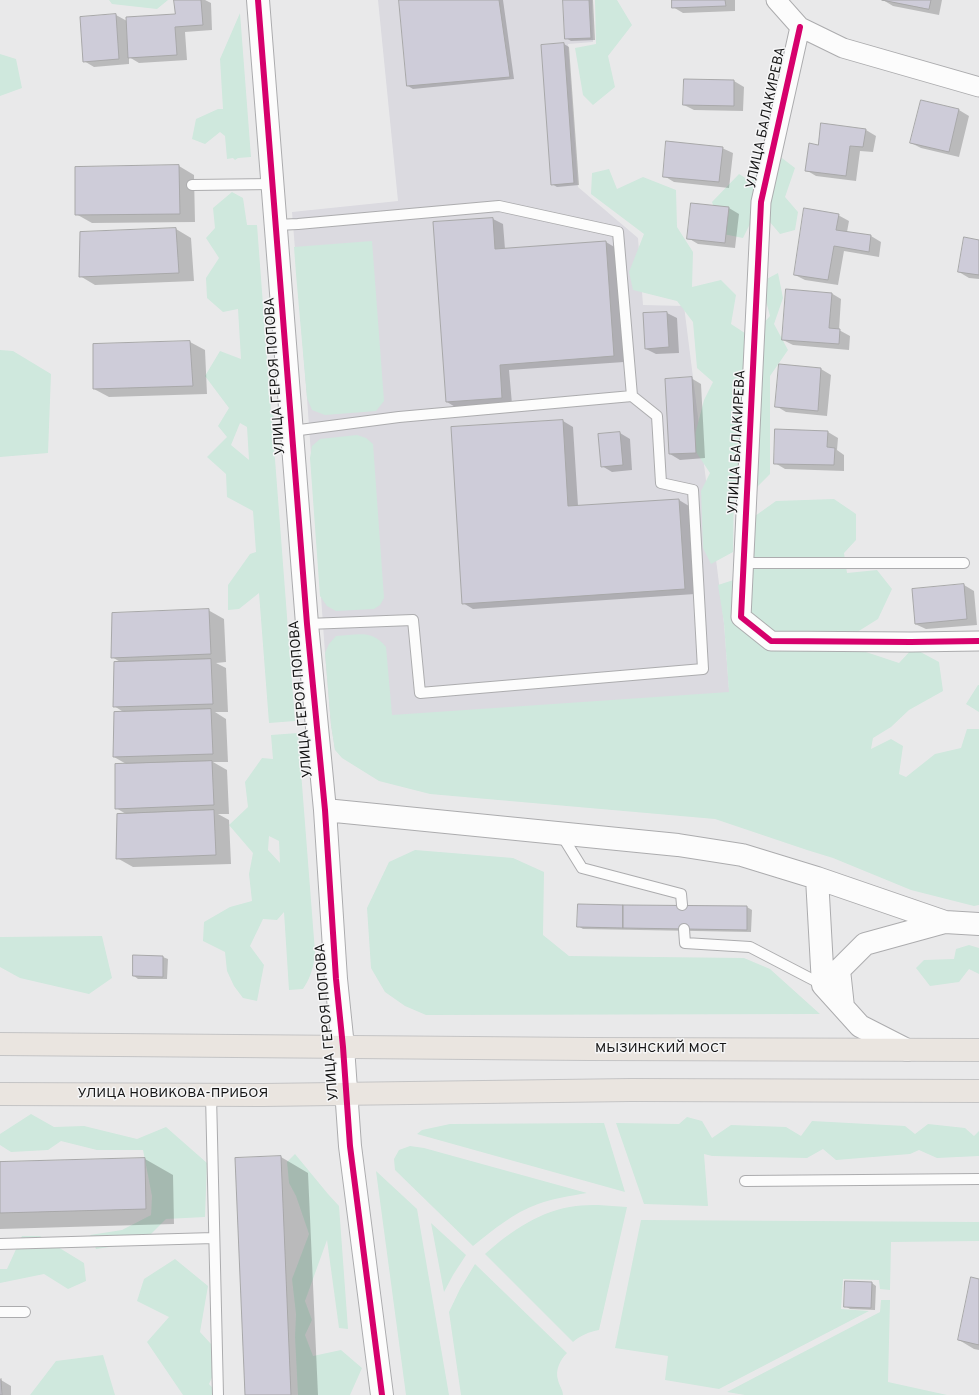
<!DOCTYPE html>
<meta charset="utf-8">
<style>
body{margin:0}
canvas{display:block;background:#e9e9ea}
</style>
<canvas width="979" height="1395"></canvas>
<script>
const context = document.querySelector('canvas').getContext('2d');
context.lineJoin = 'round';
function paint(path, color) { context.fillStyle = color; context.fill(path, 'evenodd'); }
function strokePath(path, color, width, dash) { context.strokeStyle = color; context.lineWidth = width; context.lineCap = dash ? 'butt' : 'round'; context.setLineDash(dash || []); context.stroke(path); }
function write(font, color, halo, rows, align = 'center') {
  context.font = font + ' Overpass,sans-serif'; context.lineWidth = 3; context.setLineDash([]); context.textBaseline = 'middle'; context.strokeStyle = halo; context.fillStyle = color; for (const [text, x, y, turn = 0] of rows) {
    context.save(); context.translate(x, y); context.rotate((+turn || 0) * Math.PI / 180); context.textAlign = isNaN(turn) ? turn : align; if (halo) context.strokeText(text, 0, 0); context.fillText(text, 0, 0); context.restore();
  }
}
paint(new Path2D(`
 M378,0h214l1,42 -25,2 10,143 60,51 5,67 41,1 40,317 8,107 -397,20 -4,-25 -6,-72 -18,-255 -15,-186 106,-11z`), '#dbdae0');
paint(new Path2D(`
 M109,0h59l-11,9 -45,-5z
 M595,0h22l15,25 -24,31 7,31 -22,18 -10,-10 -8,-47 21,-4z
 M240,13l11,144 -13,1 -3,2 -2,-2 -6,1 -2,-23 -5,-4 -15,12 -13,-5 4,-20 22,-10h5l-3,-50z
 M0,54l16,5 6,29 -22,8z
 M778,155l17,13 -10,29 13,15 -3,18 -15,4 -22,-26 -15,30 -20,-4 -11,-32 27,-28 11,7z
 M609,169l8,20 26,-12 33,13 1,37 16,25 -1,35 29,-7 15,15 -5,29 20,13 19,-21 -9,-34 17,-9 5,25 -9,26 14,26 -18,26v98l-15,15 -21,-4 -1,67 -22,12 -8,-16 -2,-57 9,-18 -18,-27 12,-46 9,-18 -16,-14 -4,-46 -16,-21 -44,-11 -4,-18 15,-38 -53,-40 1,-21z
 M232,192l11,6 4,27h10l14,186 3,6 -2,3 23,301 -26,2 -10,-130 -20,16 -11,1v-25l22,-31 6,-2 -3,-41 -26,-14 -1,-23 -19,-17 20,-20 -9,-11 11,-18 -24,-32 15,-25 21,8 -3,-50 -15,3 -16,-14 -1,-20 13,-20 -13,-20 9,-10 -2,-20zM240,423l7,4 2,33 -18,-15z
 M372,241l12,160 -8,10 -51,4 -13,-5 -5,-12 -11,-124 -2,-27z
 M0,350l13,1 38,23 -3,79 -48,4z
 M357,435l9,3 7,6 11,154 -4,7 -6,4 -38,2 -9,-5 -7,-10 -10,-138 2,-12 8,-7z
 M834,499l22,15v26l-12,13 3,20 30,-3 15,19 -14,30 -24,15 3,15 42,14 14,-15 26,14 4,29 -34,19 -18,17 -18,11 -2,11 20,-10 12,7 -4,28 7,3 29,-23 26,-6 6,-19h12v176l-5,1 -63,-16 -78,-32 -26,-8 -92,-31 -285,-25 -51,-13 -37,-23 -7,-8 -4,-25 -6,-72 4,-9 7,-8c21,-1 36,-7 50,11l6,68 337,-23 -5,-69 -6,-38 34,-11 3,-58 21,-15z
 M978,685h1v27l-13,-8z
 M298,733l17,219c-1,14 -4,25 -12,37l-14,1 -5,-78 -7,8 -14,-1 -13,27 14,19 -7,36 -14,-3 -9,-12 -7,-15 -2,-19 -22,-11 1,-19 26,-15 22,-6 -3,-27 4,-21 -24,-28 19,-18 -3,-25 17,-24 11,1 -2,-24zM269,836l10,5 1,22 -12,-13z
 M415,850l98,8 31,14 -1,63 26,21 175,2 26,11 50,45 -394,1 -21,-9 -20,-14 -14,-24 -4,-60 22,-46z
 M102,936l10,42 -23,16 -69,-16 -20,-11v-30z
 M969,945l10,3v26l-10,-5 -10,13 -29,4 -14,-18 8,-8 30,-1 2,-10z
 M31,1114l23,13 30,-1 53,13 29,-12 41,36 -2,54 -39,2 -23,23 -47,7 -6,-14 32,-5 29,-15 1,-19 -9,-46h-46l-36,-9 -13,9 -37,2 -11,-7v-11z
 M687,1117l15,4 10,17 19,-13 55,2 15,9 11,-15 93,5 10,8 13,-10 37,4 9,8 5,-5v25l-42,2 -18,-8 -9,4 -74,6 -13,-11 -16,9 -95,-2 -8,-2 4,52 -64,-2 -28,-81 63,1z
 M604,1123l21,69 -208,-58 5,-4 28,-6z
 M410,1146l14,2 163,45c-17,3 -33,5 -49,11 -25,9 -45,26 -65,42l-78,-76 -1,-11 5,-9z
 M295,1154l33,40 11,12 9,123 -9,-1 -12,-88 -22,61 7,19 -7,15 8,21 28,-6 21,18 -12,27h-52l-3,-58 1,-23 -4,-35 17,-45 -13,-38 -7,-13 -2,-21z
 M376,1171l41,38 32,186h-43z
 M598,1205l29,2 -28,123c-10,2 -18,5 -26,12l-88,-88c26,-23 56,-44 91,-48 7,-1 15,-1 22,-1z
 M641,1220l338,2v19l-88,1 -1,48 -10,-1 -1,-9 -36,-1 -2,30 28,2 -150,78 -54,-9 3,-24 -53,-8z
 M431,1223l35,32 -13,20 -9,17z
 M22,1236h18l44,27 2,18 -18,8 -24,-15 -44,9v-14h7z
 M175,1259l33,27 -8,46 22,24 -13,28 10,11h-36l-36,-53 22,-25 -32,-16 7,-22z
 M475,1264l92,89c-7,7 -12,17 -9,27 1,5 5,10 5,15h-102l-12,-83 11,-23z
 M881,1300h9l-2,82 59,13h-202l-18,-3 153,-80z
 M103,1355l12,40h-85l26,-34z`), '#cfe8dd');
paint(new Path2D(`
 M175,0h30l6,3 1,27 -27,2 2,28 -48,3 -10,-6v7l-35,3 -10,-6 32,-46 11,6 49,-6z
 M400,0h103l11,79 -101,10 -5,-3z
 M564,0h29l2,40 -24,1 -5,-3z
 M673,0h62v11l-52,2 -10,-6z
 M883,0h59l-3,15 -46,-9z
 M564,44l5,3 10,138 -22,2 -5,-3z
 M734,81l10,6 -1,24 -49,-1 -10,-5z
 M922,101l37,9 10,6 -10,41 -38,-9 -10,-5z
 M866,130l10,6 -3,16 -13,-1 -4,30 -40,-5 -10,-6 13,-24z
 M722,148l11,5 -4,35 -55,-6 -10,-6z
 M179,166l15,9 1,47 -103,1 -16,-9v-46z
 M692,204l37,4 10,6 -4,34 -37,-4 -10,-6z
 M838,215l11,6 -2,11 24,4 10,6 -2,15 -35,-6 -6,34 -33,-5 -10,-5z
 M493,219l10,5 2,25 101,-7 10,6 8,114 -115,8 3,34 -55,4 -10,-6z
 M176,229l15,9 3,43 -99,4 -15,-9 1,-43z
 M979,241v38l-10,-1 -10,-6z
 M831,293l10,6 -2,31 11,6 -1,14 -56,-5 -10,-5z
 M667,313l10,5 2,35 -23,1 -10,-5 -2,-35z
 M190,342l15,8 2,44 -98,3 -15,-8z
 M780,365l41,4 10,6 -4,41 -41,-4 -10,-6z
 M691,378l10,6 4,74 -25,2 -10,-6z
 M563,421l10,6 5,79 101,-6 10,6 6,88 -222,15 -10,-6z
 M828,432l10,6 -1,12 7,5v16l-59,-2 -10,-6z
 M620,433l10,6 2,31 -20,2 -10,-6 -3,-31z
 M964,585l10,6 3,34 -51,4 -11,-5z
 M208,610l16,9 2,43 -10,1 10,5 2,44h-13l11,7 2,43h-15l14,8 2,44h-11l11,6 2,44 -98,3 -16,-9 9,-44 -10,-6 12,-43 -14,-8 11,-44 -11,-7 8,-43 -10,-6z
 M579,905l168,2 5,3 -1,22 -168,-3 -5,-3z
 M163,957l5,2 -1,20h-29l-4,-3z
 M281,1157l27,16 10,222h-72z
 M145,1159l28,16 1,49 -174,5v-66z
 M979,1280v70l-5,-1 -15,-9z
 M872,1283l4,3 -1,24 -25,-1 -5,-3z
 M1,1380l10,6v9h-11v-14z`), '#0003');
const building = new Path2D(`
 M174,0h27l2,25 -28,2 2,28 -49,3 -2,-41 49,-3z
 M399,0h100l11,77 -103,9z
 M563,0h26l2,38 -26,1z
 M672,0h53l1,6 -54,2z
 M882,0h49l-2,9z
 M116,14l3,45 -36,3 -3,-45z
 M564,43l10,140 -23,2 -10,-140z
 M684,79l50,1v26l-51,-1z
 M921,100l38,9 -10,43 -39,-9z
 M821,123l45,6 -3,18 -13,-1 -4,30 -41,-5 4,-28 9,2z
 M666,141l57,6 -4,35 -56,-5z
 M179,165l1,49 -105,1v-48z
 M691,203l38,4 -4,36 -38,-4z
 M804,208l35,6 -3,16 35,5 -2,17 -35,-6 -6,34 -34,-5z
 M493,218l2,31 111,-8 8,115 -114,9 2,33 -56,4 -13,-180z
 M176,228l3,45 -100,4 1,-45z
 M964,237l15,3v35l-21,-3z
 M786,289l46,4 -3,35 11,1 -1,15 -57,-4z
 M667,312l2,35 -24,2 -2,-36z
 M190,341l3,45 -100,3v-45z
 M779,364l42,4 -3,43 -43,-4z
 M692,377l4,76 -27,1 -4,-75z
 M563,420l5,86 111,-7 6,90 -223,15 -11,-177z
 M775,429l53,2 -1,16 8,1 -1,17 -60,-1z
 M620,432l3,33 -22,2 -3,-33z
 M964,584l3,35 -52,5 -3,-35z
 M209,609l2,45 -100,4 1,-45z
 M211,659l2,45 -100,3 1,-45z
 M211,709l2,45 -100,3 1,-45z
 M212,761l2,44 -99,4v-45z
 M214,810l2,45 -100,4 1,-45z
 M578,904l45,1v23l-46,-1z
 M623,905l124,1v24l-124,-2z
 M133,955l30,1v21l-30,-1z
 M281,1156l10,239h-46l-10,-237z
 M145,1158l1,51 -146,4v-51z
 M971,1277l8,2v66l-21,-5z
 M845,1281l27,1 -1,26 -27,-1z
 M1,1379l1,16h-2v-15z`);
paint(building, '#ceccd9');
strokePath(building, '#a8a8a9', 1);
const service = new Path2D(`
 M192,185l81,-1
 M276,225l22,-1 201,-18 119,26 14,164 -233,21 -107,14
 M744,563h220
 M307,624l106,-4 7,73 283,-24 -10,-179 -32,-7 -4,-67 -25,-20
 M561,834l21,34 99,26 1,11
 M684,929l1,14 65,4 73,38
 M211,1095l7,300
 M745,1181l234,-2
 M0,1244l214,-6
 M0,1312h25`);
const minor = new Path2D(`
 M776,0l24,27 43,21 136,39
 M800,27l-39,175 -20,415 30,24 140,1 68,-1`);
const tertiary = new Path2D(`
 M258,0l49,624 18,186 11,169 7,68 7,99 32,249
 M325,810l353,35 64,10 75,23 128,44 34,2
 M817,878l6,107 37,41 47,24
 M843,1007l-4,-37 26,-26 80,-22`);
const primary = new Path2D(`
 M0,1044l589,5 390,1
 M0,1094l262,1 369,-5 348,1`);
strokePath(service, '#acacae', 12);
strokePath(minor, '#acacae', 21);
strokePath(tertiary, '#acacae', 24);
strokePath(primary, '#c4c4c5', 24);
strokePath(service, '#fcfcfc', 10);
strokePath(minor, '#fcfcfc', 19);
strokePath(tertiary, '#fcfcfc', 22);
strokePath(primary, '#eae5e0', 22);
strokePath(new Path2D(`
 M258,0l49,624 18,186 11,169 7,68 7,99 32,249
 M800,27l-39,175 -20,415 30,24 140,1 68,-1`), '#d6006c', 6);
write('14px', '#161616', '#f6f6f7', [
 ["УЛИЦА БАЛАКИРЕВА",767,118,-78],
 ["УЛИЦА ГЕРОЯ ПОПОВА",276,376,-94],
 ["УЛИЦА БАЛАКИРЕВА",738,442,-87],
 ["УЛИЦА ГЕРОЯ ПОПОВА",302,699,-95],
 ["УЛИЦА ГЕРОЯ ПОПОВА",328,1022,-95],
 ["МЫЗИНСКИЙ МОСТ",661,1049],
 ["УЛИЦА НОВИКОВА-ПРИБОЯ",173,1094]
]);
</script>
